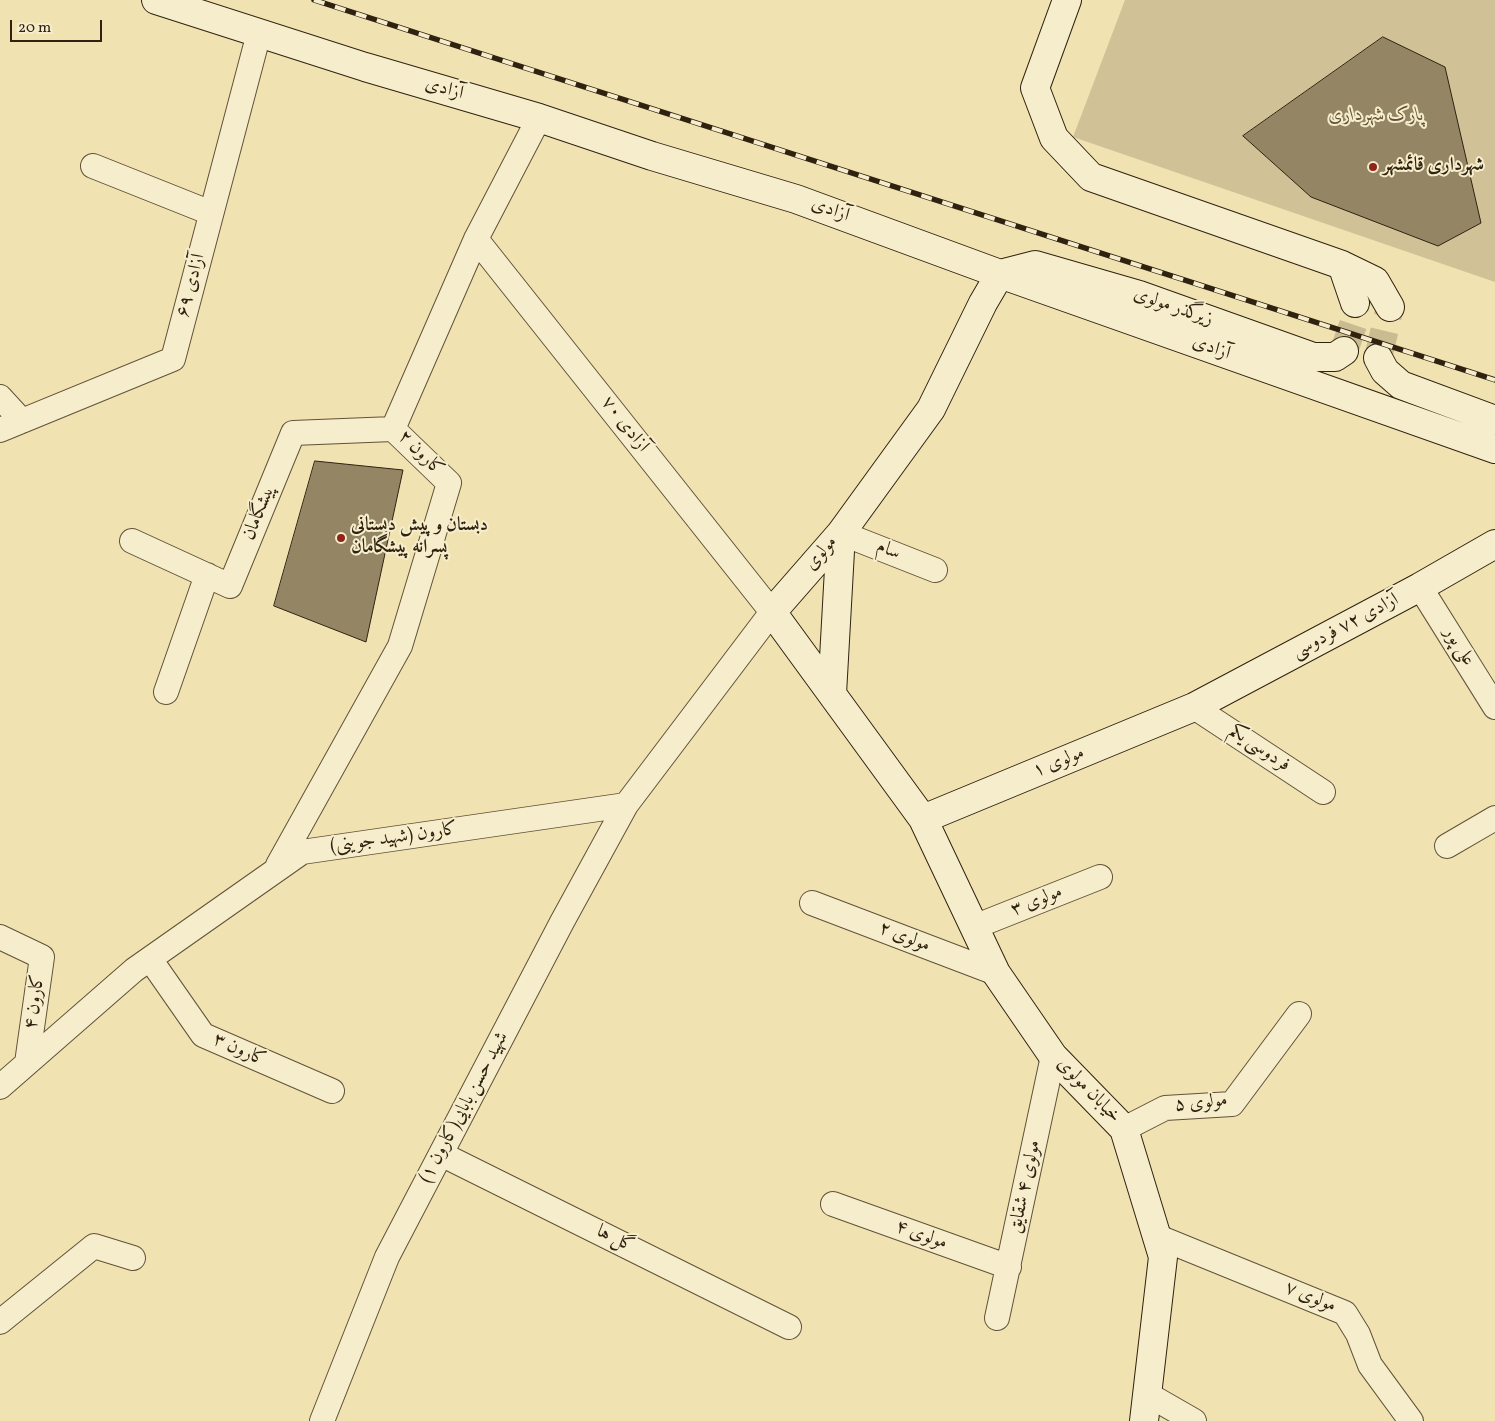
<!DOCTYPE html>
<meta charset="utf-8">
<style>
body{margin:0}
#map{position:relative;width:1495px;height:1421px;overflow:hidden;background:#f1e3b1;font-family:Vollkorn,serif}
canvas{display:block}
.scale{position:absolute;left:10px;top:20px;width:92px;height:22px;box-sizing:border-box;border:2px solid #2f2210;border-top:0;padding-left:6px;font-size:15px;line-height:18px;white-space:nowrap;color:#2f2210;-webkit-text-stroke:4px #f6edcc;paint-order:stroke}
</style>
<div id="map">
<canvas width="1495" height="1421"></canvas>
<div class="scale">20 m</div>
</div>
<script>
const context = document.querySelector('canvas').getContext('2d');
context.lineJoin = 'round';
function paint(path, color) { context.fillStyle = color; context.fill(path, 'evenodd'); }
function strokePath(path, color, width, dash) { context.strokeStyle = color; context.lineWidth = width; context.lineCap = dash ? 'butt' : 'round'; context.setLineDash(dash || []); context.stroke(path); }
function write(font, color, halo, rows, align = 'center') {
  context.font = font + ' Vollkorn,Amiri,serif'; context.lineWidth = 4; context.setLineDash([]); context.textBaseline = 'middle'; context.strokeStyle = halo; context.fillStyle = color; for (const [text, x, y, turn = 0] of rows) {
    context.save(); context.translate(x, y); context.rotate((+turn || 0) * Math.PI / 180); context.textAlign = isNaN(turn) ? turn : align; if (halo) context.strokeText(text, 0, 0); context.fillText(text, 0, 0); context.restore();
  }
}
paint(new Path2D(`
 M1125,0h370v282l-422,-145z`), '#d0c296');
const building = new Path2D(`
 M1383,37l62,30 36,156 -43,23 -127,-49 -68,-61z
 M315,461l88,9 -37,172 -92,-36z`);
paint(building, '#948664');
strokePath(building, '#2f2210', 1);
strokePath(new Path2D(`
 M1344,351l10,-29 1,-19
 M1378,358l12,-51`), '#cabc91', 28, [28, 14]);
const street = new Path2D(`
 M93,166l118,47
 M0,397l22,24
 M0,430l173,-71 86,-326
 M841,533l94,37
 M132,541l98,45 63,-153 100,-4
 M1420,587l75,120
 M166,692l41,-117
 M1194,707l129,85
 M1447,846l48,-28
 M278,865l122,-219 49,-163 -56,-54 83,-190 63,-121
 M812,903l184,70
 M974,927l126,-50
 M0,937l42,20 -15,106
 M150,959l53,76 129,56
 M0,1087l134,-117 168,-118 324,-47 146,-193 -296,-373
 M1124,1129l41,-21 67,-4 67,-90
 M441,1154l348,173
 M833,1204l176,63
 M1156,1236l189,77 13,21 12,31 41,56
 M997,1318l56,-262
 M0,1322l94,-76 39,12
 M1147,1394l47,27
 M322,1421l65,-164 175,-335 64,-117`);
const secondary = new Path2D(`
 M156,0l209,67 174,51 113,38 144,43 204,75 495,175
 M1067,0l-32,88 19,50 37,39 251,88 33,16 15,26
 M1342,265l13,38
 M1000,274l-17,29 -52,106 -90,124 -69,79 151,207 73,154 57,83 71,73 39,128 -19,164
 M1000,274l35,-9 104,30 174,62h22l9,-6
 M1378,358l7,13 16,14 94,35
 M832,694l9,-161
 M923,819l271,-112 226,-120 75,-43`);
strokePath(street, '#605238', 26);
strokePath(secondary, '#2f2210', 30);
strokePath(street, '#f6edcc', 24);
strokePath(secondary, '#f6edcc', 28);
const rail = new Path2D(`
 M314,0l1181,380`);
strokePath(rail, '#2f2210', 5.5);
strokePath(rail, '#f6edcc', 4, [11]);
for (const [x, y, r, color] of [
 [1373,167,5,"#8f2418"],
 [341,538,5,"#8f2418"]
]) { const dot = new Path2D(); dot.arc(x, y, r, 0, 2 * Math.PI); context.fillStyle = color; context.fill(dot); strokePath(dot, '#f6edcc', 2); }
write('19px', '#2f2210', '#f6edcc', [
 ["آزادی",444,90,16],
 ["آزادی",830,211,20],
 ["آزادی ۶۹",192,286,-75],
 ["زیرگذر مولوی",1173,308,19],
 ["آزادی",1211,349,20],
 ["آزادی ۷۰",624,425,52],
 ["کارون ۲",420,454,45],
 ["پیشگامان",260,513,-68],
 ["سام",888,551,22],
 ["مولوی",822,554,-49],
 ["آزادی ۷۲ فردوسی",1346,627,-28],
 ["علی پور",1458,647,58],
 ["فردوسی یکم",1259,749,34],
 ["مولوی ۱",1059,763,-22],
 ["کارون (شهید جوینی)",394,839,-8],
 ["مولوی ۳",1037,902,-22],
 ["مولوی ۲",904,938,21],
 ["کارون ۴",36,1002,-82],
 ["کارون ۳",239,1051,24],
 ["خیابان مولوی",1088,1091,46],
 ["مولوی ۵",1201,1104,-6],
 ["شهید حسن بابایی(کارون ۱)",465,1108,-62],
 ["مولوی ۴ شقایق",1026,1187,-78],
 ["مولوی ۴",921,1236,20],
 ["گل ها",615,1240,26],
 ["مولوی ۷",1310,1298,22]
]);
write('italic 19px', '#5f5238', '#f6edcc', [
 ["پارک شهرداری",1376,117]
]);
write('bold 19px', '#2f2210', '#f6edcc', [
 ["شهرداری قائمشهر",1383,167],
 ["دبستان و پیش دبستانی",351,527],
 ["پسرانه پیشگامان",351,549]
], 'left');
</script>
